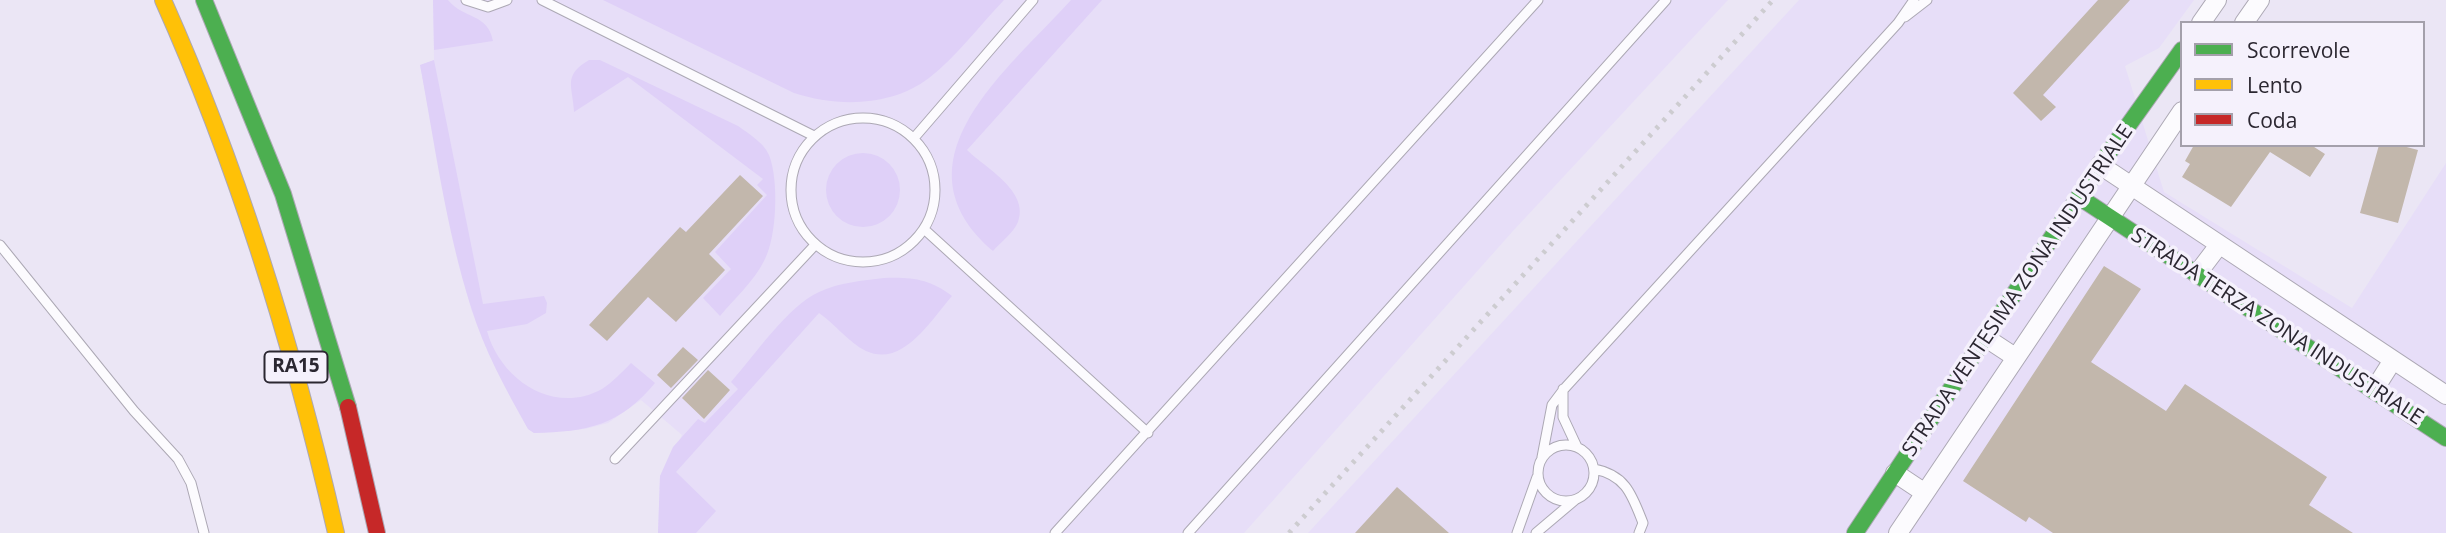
<!DOCTYPE html>
<style>
body{margin:0}
#map{position:relative;width:2446px;height:533px;overflow:hidden;background:#ebe6f5;font-family:"Open Sans",sans-serif}
canvas{display:block}
.legend{position:absolute;left:2180px;top:21px;width:245px;height:126px;box-sizing:border-box;background:#f5f1fc;border:2px solid #a4a0ab;margin:0;padding:9px 12px;list-style:none;font-size:21px;color:#2b2731}
.legend li{display:flex;align-items:center;gap:14px;height:35px}
.legend b{width:35px;border:2px solid #a4a0ab}
</style>
<div id="map">
<canvas width="2446" height="533"></canvas>
<ul class="legend">
<li><b style="height:9px;background:#4caf50"></b>Scorrevole</li>
<li><b style="height:9px;background:#ffc107"></b>Lento</li>
<li><b style="height:9px;background:#c62828"></b>Coda</li>
</ul>
</div>
<script>
const context = document.querySelector('canvas').getContext('2d');
context.lineJoin = 'round';
function paint(path, color) { context.fillStyle = color; context.fill(path, 'evenodd'); }
function strokePath(path, color, width, dash) { context.strokeStyle = color; context.lineWidth = width; context.lineCap = dash ? 'butt' : 'round'; context.setLineDash(dash || []); context.stroke(path); }
function write(font, color, halo, rows, align = 'center') {
  context.font = font + ' "Open Sans",sans-serif'; context.lineWidth = 7; context.setLineDash([]); context.textBaseline = 'middle'; context.strokeStyle = halo; context.fillStyle = color; for (const [text, x, y, turn = 0] of rows) {
    context.save(); context.translate(x, y); context.rotate((+turn || 0) * Math.PI / 180); context.textAlign = isNaN(turn) ? turn : align; if (halo) context.strokeText(text, 0, 0); context.fillText(text, 0, 0); context.restore();
  }
}
paint(new Path2D(`
 M433,0h1295l-215,231 -269,302h-586l2,-57 22,-41 -41,-35 -33,23 -23,6 -51,4 -6,-4 -39,-75 -18,-45 -18,-70 -33,-174 14,-5z
 M1799,0h395l-35,48 -34,18 39,126 188,116 94,-145v370h-1138z`), '#e7def8');
paint(new Path2D(`
 M433,0h15c15,19 40,13 45,41l-59,9z
 M603,0h401c-24,25 -48,57 -75,78 -38,29 -92,29 -135,15z
 M1071,0h31l-135,150c17,17 63,41 51,72 -4,10 -18,21 -25,29 -104,-90 16,-182 78,-251z
 M434,60l49,244 61,-8 3,7 -1,10 -19,11 -40,7c13,48 66,85 115,58 11,-7 20,-17 29,-26l24,20c-35,42 -67,49 -121,50l-6,-4c-22,-39 -44,-79 -57,-122 -25,-78 -36,-162 -51,-242z
 M589,60h11l138,66c11,8 25,16 31,29 10,25 8,83 -5,106 -10,20 -30,38 -44,55l-17,-18 28,-29 -16,-17 52,-57 -10,-10 6,-6 -135,-102 -54,35c-1,-26 -12,-36 15,-52z
 M826 190a37 37 0 1 1 74 0a37 37 0 1 1-74 0Z
 M884,278c28,-1 46,1 68,18 -21,24 -49,72 -86,55 -17,-8 -32,-28 -47,-38l-143,159 40,39 -20,22h-38l2,-57 13,-29 25,-28 7,4 33,-34 -7,-7c23,-26 57,-76 88,-90 21,-10 43,-11 65,-14z`), '#dfd0f8');
paint(new Path2D(`
 M2098,0h32l-87,95 13,12 -15,14 -28,-28z
 M2194,145h117l14,9 -15,23 -40,-25 -39,55 -49,-30 8,-13 -5,-3z
 M2379,145h20l19,5 -20,73 -38,-10z
 M740,175l23,21 -54,58 16,16 -49,52 -28,-25 -41,44 -18,-16 91,-98 6,5z
 M2104,266l37,23 -50,73 75,49 19,-27 142,93 -18,28 44,28h-300l-24,-16 -3,5 -63,-41z
 M683,347l15,13 -27,28 -14,-13z
 M708,370l22,20 -26,29 -22,-21z
 M1397,487l52,46h-94z`), '#c2b7ac');
const lane = new Path2D(`
 M466,0l22,7 19,-7
 M542,0l272,136
 M1905,17l22,-17
 M791 190a72 72 0 1 1 144 0a72 72 0 1 1-144 0Z
 M914,138l119,-138
 M924,229l224,204
 M0,245l134,166 44,48 13,24 13,50
 M1563,389v28l14,30
 M1538 473a28 28 0 1 1 56 0a28 28 0 1 1-56 0Z
 M1542,457l10,-52 12,-16 334,-366 16,-23
 M615,459l200,-214
 M1594,469c32,6 38,26 49,54l-4,10
 M1055,533l483,-533
 M1188,533l478,-533
 M1517,533l20,-56
 M1536,533l39,-33`);
const street = new Path2D(`
 M2201,23l16,-23
 M2244,23l16,-23
 M2100,165l346,230
 M2197,274l22,-29
 M1986,338l29,19
 M2374,390l19,-30
 M1895,473l30,20
 M1898,533l284,-422`);
const fast = new Path2D(`
 M204,0l79,194 65,213
 M2079,197l367,241
 M1855,533l245,-368 82,-115`);
const slow = new Path2D(`
 M163,0c77,172 131,349 173,533`);
const jam = new Path2D(`
 M348,407l29,126`);
strokePath(lane, '#aca8b4', 11);
strokePath(street, '#aca8b4', 20);
strokePath(fast, '#aca8b4', 18);
strokePath(slow, '#aca8b4', 18);
strokePath(jam, '#aca8b4', 18);
strokePath(lane, '#fcfbfe', 9);
strokePath(street, '#fcfbfe', 18);
strokePath(fast, '#4caf50', 16);
strokePath(slow, '#ffc107', 16);
strokePath(jam, '#c62828', 16);
strokePath(new Path2D(`
 M1289,533l484,-533`), '#cdccd0', 5, [3.5, 7]);
for (const [x, y, w] of [
 [296,367,63]
]) { const box = new Path2D(); box.roundRect(x - w / 2, y - 15.5, w, 31, 5); context.fillStyle = '#f5f1fc'; context.fill(box); strokePath(box, '#2b2731', 2); }
write('bold 19px', '#2b2731', null, [
 ["RA15",296,367]
]);
write('21px', '#2b2731', '#f5f1fc', [
 ["STRADA VENTESIMA ZONA INDUSTRIALE",2018,291,-56],
 ["STRADA TERZA ZONA INDUSTRIALE",2277,327,33]
]);
</script>
